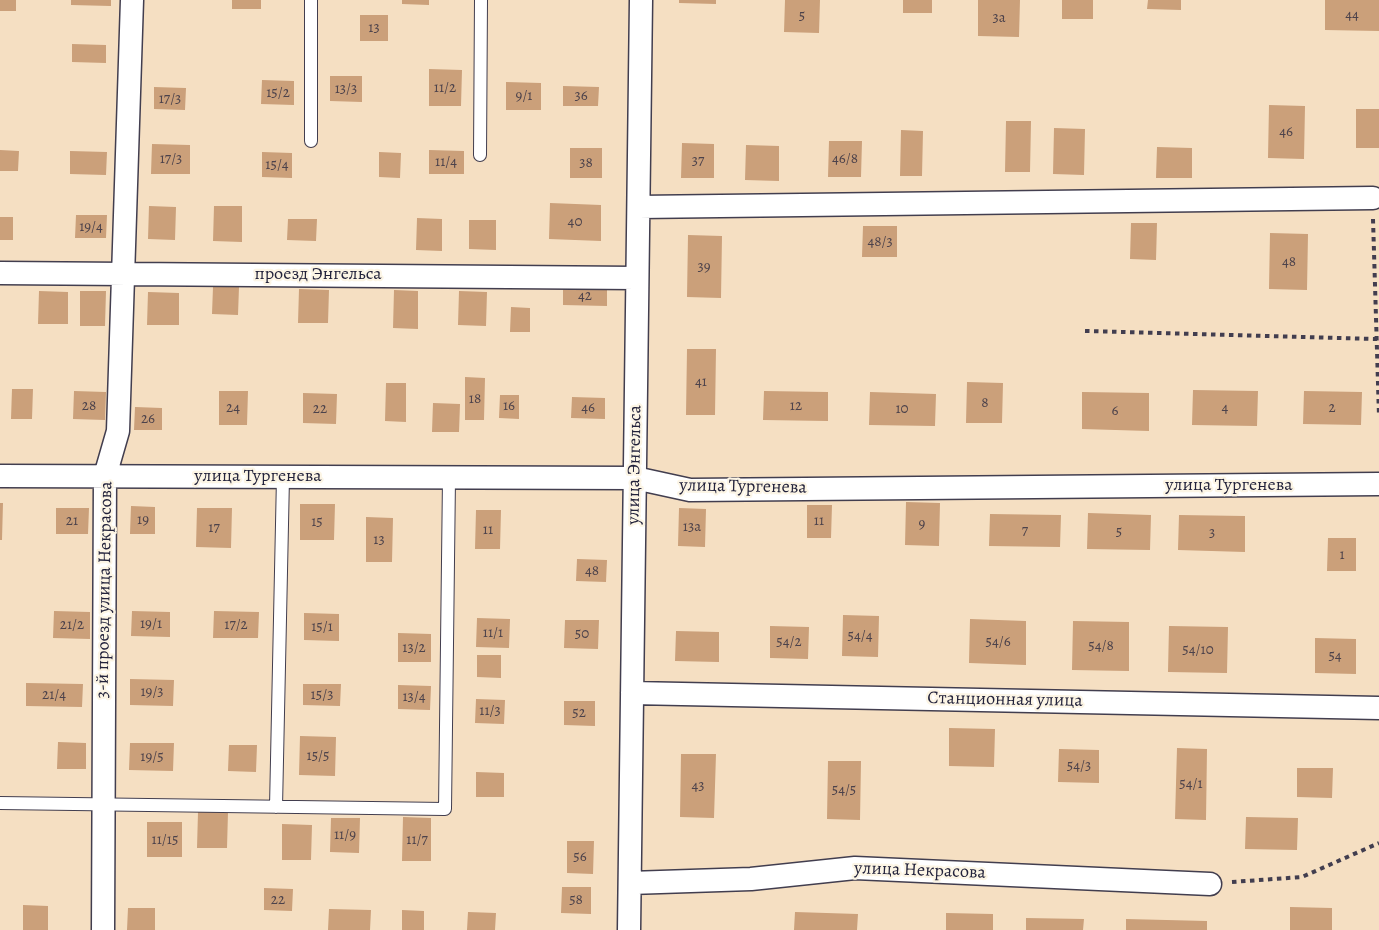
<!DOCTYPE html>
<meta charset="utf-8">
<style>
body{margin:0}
canvas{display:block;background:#f5dfc2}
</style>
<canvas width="1379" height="930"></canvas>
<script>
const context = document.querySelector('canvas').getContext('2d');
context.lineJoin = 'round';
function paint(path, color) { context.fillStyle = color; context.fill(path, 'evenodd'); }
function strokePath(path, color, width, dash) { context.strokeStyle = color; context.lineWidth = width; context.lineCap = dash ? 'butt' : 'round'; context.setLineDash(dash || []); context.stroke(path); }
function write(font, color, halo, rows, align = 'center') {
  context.font = font + ' Alegreya,serif'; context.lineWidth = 4.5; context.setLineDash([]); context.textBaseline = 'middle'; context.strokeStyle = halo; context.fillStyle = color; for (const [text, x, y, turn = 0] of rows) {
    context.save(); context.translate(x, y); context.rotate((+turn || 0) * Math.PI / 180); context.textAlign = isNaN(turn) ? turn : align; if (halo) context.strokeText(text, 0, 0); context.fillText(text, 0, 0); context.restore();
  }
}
paint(new Path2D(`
 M0,0h16v11h-16z
 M71,0h40v6l-40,-1z
 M232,0h29v9h-29z
 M402,0h27v5l-27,-1z
 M679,0h37v4l-37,-1z
 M785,0h35l-1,33 -35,-1z
 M903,0h29v13h-29z
 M978,0h42l-1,37 -41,-1z
 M1062,0h31v19h-31z
 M1148,0h33v10l-34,-1z
 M1325,0h54v31l-54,-1z
 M360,15h28v26h-28z
 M72,44l34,1v18l-34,-1z
 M429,69l33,1 -1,36h-32z
 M330,76h32v26l-32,-1z
 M262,80l32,1v24l-33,-1z
 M506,82l35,1v27h-35z
 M563,86l36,1 -1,19h-35z
 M154,87l32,1 -1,22 -31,-1z
 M1269,105l36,1 -1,53 -36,-1z
 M1356,109h23v39h-23z
 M1006,121h25l-1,51h-25z
 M1054,128l31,1 -1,46 -31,-1z
 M901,130l22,1 -1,45h-22z
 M829,141h33l-1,36h-33z
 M682,143l32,1v34h-33z
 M152,144l38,1v29h-39z
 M746,145l33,1v35l-34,-1z
 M1157,147l35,1v30h-36z
 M570,148h32v30h-32z
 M0,150l19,1 -1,20h-18z
 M429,150l35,1v23h-35z
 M70,151l37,1 -1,23 -36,-1z
 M262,152l30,1v25l-30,-1z
 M379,152l22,1 -1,25 -21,-1z
 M550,203l51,2v36l-52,-2z
 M149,206l27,1 -1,33 -27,-1z
 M214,206h28v36l-29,-1z
 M76,215h31l-1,23h-31z
 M0,217h13v23h-13z
 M417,218l25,1v32l-26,-1z
 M288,219h29l-1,22 -29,-1z
 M469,220h27v30l-27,-1z
 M1131,223h26l-1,37 -26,-1z
 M863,226h34v31h-35z
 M1270,233l38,1 -1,56 -38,-1z
 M688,235l34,1 -1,62 -34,-1z
 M563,285l44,1v20l-44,-1z
 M213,287h26l-1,28 -26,-1z
 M299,289l30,1 -1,33h-30z
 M394,290l24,1v38l-25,-1z
 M39,291l29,1v32h-30z
 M80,291h26l-1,35h-25z
 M459,291l28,1 -1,34 -28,-1z
 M148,292l31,1v32h-32z
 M511,307l19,1v24h-20z
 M687,349h29l-1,66h-29z
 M465,377l20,1 -1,42h-19z
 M967,382l36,1 -1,40h-36z
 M386,383h20v39l-21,-1z
 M12,389h21l-1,30h-21z
 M1193,390l65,1 -1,35 -65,-1z
 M74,391l32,1 -1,28 -32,-1z
 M219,391h29l-1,34h-28z
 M764,391l64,1v29l-65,-1z
 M1304,391l58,1 -1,33 -58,-1z
 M870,392l66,2 -1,32 -66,-1z
 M1082,392l67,1v38l-67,-2z
 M303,393l34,1 -1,30 -33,-1z
 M500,395h19v24l-20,-1z
 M572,397l33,1v21l-34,-1z
 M433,403l27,1 -1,28h-27z
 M135,407l27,1v22h-28z
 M906,502l34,1 -1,43 -34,-1z
 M0,503h3l-1,37h-2z
 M300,504h35l-1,36h-34z
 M807,505h25l-1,33h-24z
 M131,506l24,1v27h-25z
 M56,508h33l-1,26h-32z
 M197,508h35l-1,40 -35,-1z
 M679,508l27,1 -1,38 -27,-1z
 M476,510h25l-1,39h-25z
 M1088,513l63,2 -1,35 -63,-1z
 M990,514l71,1 -1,32 -71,-1z
 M1179,515l66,1v36l-67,-2z
 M366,517l27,1 -1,44h-26z
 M1328,538h28v33h-29z
 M577,559l30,1 -1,22 -30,-1z
 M54,611l36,1v27l-37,-1z
 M132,611l38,1v25l-39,-1z
 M214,611l45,1 -1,26h-45z
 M304,613l35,1v27l-35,-1z
 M843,615l36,1 -1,41 -36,-1z
 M477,618l33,1 -1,29 -33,-1z
 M970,619l56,2v44l-57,-2z
 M565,620h34l-1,29 -34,-1z
 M1073,621l56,1v49l-57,-1z
 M770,626l39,1 -1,32 -38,-1z
 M1169,626l59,1 -1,46 -59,-1z
 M676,631l43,1v30l-44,-1z
 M398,633l33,1v28h-33z
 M1315,638l41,1v35l-41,-1z
 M477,655h24v23l-24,-1z
 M130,679l44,1 -1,26 -43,-1z
 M26,683l57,1 -1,23 -56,-1z
 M303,684h38l-1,22 -37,-1z
 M398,685l33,1 -1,24 -32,-1z
 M476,699l29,1 -1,24 -29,-1z
 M564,701h31v25l-31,-1z
 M949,728l46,1 -1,38 -45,-1z
 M300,736l36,1 -1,39 -36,-1z
 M58,742l28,1v26h-29z
 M130,743h44l-1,28 -44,-1z
 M229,745h28l-1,27 -28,-1z
 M1177,748l30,1 -1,71 -31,-1z
 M1059,749l40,1v33l-41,-1z
 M681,754h35l-2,64 -34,-1z
 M828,761h33l-1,59 -33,-1z
 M1297,768h36l-1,30 -35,-1z
 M476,772l28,1v24h-28z
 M198,812h30l-1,36h-30z
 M403,817l28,1v43h-29z
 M1246,817l52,1 -1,32 -52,-1z
 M331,818h29l-1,35 -29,-1z
 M147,822h35v35h-35z
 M282,824l30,1 -1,35h-29z
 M567,841h27l-1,33 -26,-1z
 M562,887h29v27l-30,-1z
 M264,888l29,1 -1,22 -28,-1z
 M23,905l25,1v24h-25z
 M1290,907l42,1v22h-42z
 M128,908h27v22h-28z
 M329,909l42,1 -1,20h-42z
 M402,910l22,1v19h-22z
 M468,912l28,1 -1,17h-28z
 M795,912l63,2 -1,16h-63z
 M946,913l47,1v16h-47z
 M1026,918l58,1 -1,11h-57z
 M1126,919l81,2v9h-81z`), '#cba07a');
const lane = new Path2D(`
 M311,141v-141
 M480,155l1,-155
 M0,803l445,6 4,-331
 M276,807l7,-330`);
const street = new Path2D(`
 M639,207l734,-9
 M0,273l636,5
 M0,476l635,2 55,12 689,-6
 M632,693l747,15
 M630,883l121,-4 104,-11 355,16
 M103,930l2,-454 13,-45 14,-431
 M629,930l12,-930`);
strokePath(lane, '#423e4f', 14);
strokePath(street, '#423e4f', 25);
strokePath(new Path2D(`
 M1373,219l6,197
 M1085,331l292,8
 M1232,882l70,-5 77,-34`), '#423e4f', 4, [4.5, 4.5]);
strokePath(lane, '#fff', 12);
strokePath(street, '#fff', 22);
write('15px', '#4c424b', null, [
 ["44",1352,15],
 ["5",802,16],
 ["3а",999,18],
 ["13",374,28],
 ["11/2",445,88],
 ["13/3",346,89],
 ["15/2",278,93],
 ["9/1",524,96],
 ["36",581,96],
 ["17/3",170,99],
 ["46",1286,132],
 ["17/3",171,159],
 ["46/8",845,159],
 ["37",698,161],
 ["11/4",446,162],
 ["38",586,163],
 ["15/4",277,165],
 ["40",575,222],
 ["19/4",91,227],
 ["48/3",880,242],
 ["48",1289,262],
 ["39",704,267],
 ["42",585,296],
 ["41",701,382],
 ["18",475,399],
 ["8",985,403],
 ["28",89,406],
 ["16",509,406],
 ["12",796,406],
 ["24",233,408],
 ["46",588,408],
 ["4",1225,408],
 ["2",1332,408],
 ["22",320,409],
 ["10",902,409],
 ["6",1115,411],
 ["26",148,419],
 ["19",143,520],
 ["21",72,521],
 ["11",819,521],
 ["15",317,522],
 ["9",922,524],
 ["13а",692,527],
 ["17",214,528],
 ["11",488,530],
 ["7",1025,531],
 ["5",1119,532],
 ["3",1212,533],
 ["13",379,540],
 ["1",1342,555],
 ["48",592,571],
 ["19/1",151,624],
 ["21/2",72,625],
 ["17/2",236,625],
 ["15/1",322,627],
 ["11/1",493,633],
 ["50",582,634],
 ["54/4",860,636],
 ["54/2",789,642],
 ["54/6",998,642],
 ["54/8",1101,646],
 ["13/2",414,648],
 ["54/10",1198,650],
 ["54",1335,656],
 ["19/3",152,692],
 ["21/4",54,695],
 ["15/3",322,695],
 ["13/4",414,697],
 ["11/3",490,711],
 ["52",579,713],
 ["15/5",318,756],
 ["19/5",152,757],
 ["54/3",1079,766],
 ["54/1",1191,784],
 ["43",698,786],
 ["54/5",844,790],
 ["11/9",345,835],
 ["11/15",165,840],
 ["11/7",417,840],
 ["56",580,857],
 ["22",278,900],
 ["58",576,900]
]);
write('18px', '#22223b', '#fcf5e5', [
 ["проезд Энгельса",318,275],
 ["улица Энгельса",635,465,-89],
 ["улица Тургенева",258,477],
 ["улица Тургенева",1229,486],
 ["улица Тургенева",743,487,1],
 ["3-й проезд улица Некрасова",105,590,-89],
 ["Станционная улица",1005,700,1],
 ["улица Некрасова",920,871,2]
]);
</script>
